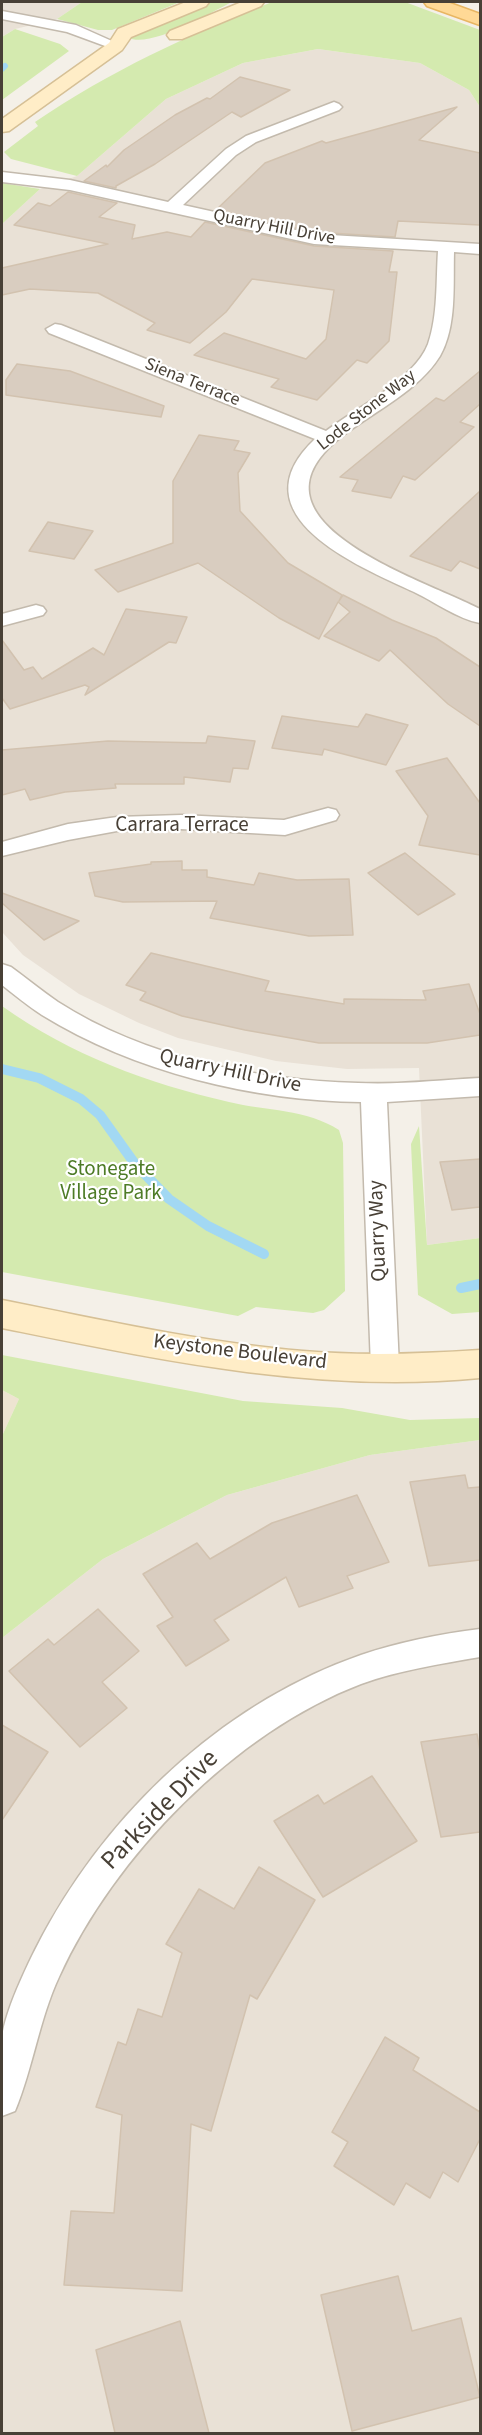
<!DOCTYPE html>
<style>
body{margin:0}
#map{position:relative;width:482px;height:2435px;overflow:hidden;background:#f4f0e8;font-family:"Source Sans 3",sans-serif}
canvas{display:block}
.frame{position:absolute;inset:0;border:3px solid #484036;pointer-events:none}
</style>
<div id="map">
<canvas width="482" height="2435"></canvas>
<div class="frame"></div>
</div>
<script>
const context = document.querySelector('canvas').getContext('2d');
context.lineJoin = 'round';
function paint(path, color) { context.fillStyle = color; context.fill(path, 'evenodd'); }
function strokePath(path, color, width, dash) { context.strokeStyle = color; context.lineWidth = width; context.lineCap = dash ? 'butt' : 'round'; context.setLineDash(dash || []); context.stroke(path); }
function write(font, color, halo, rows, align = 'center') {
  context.font = font + ' "Source Sans 3",sans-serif'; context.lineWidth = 4.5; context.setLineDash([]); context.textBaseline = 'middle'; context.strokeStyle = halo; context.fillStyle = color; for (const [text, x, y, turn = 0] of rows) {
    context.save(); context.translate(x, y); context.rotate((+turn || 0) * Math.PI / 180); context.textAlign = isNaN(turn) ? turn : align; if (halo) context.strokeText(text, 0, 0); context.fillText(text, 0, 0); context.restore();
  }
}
paint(new Path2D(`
 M2,2h80l-25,17 -42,10 -13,8z
 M318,49l102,14 49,27 11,17v1131l-53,7 -8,-177 -72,1 -71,-8 -98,-23 -39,-15 -60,-29 -56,-39 -21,-23v-708l38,-35 37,-13 89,-77 77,-36z
 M480,1440v993h-478v-795l101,-79 124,-64 143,-40z`), '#e9e1d6');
paint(new Path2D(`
 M2,1390l17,9 -17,37z`), '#eee4d1');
paint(new Path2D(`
 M82,2h98l-68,28h-14l-41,-11z
 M208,2h24c-23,11 -79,46 -104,36l5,-6z
 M272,2h133l75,28v77l-11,-17 -49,-27 -102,-14 -75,14 -77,36 -89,77 -66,-17 -7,-7 34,-26 -3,-4c77,-52 151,-86 237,-120z
 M15,29l45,15 9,7 -67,49v-63z
 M2,183l38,6 -38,35z
 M2,1006c69,49 145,77 227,96 37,9 78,7 110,28l4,13 2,148 -21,19 -11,3 -57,-6 -18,9 -236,-44z
 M419,1126l8,119 53,-7v74l-28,2 -34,-19 -7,-151z
 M2,1355l241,46 99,7 68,12 70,-2v22l-110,15 -143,40 -124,64 -101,79v-202l17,-37 -17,-9z`), '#d4eaaf');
strokePath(new Path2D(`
 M2,69l3,-3`), '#a2d8f3', 6);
strokePath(new Path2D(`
 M2,1069l37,9 42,21 19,16 35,49 34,35 39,27 56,28
 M461,1288l19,-4`), '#a2d8f3', 10);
const building = new Path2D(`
 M240,77l50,13 -49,27 -9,-5 -77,52 -39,22v2l-32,-7 22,-16 1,2 17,-17 51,-35 32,-17 3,1z
 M457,107l-38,33 61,13v72l-82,-4 -3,16 -81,-5 -98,-22 49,-47 57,-22 4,2z
 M68,192l49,11 -18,14 36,8 -3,14 35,-7 24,5 14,-15 109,24 79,5 -4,21h8l-8,69 -22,22 -10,-3 -40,40 -46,-13 8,-8 -85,-24 30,-22 82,26 20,-20 8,-49 -82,-11 -26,33 -36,31 -43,-13 8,-7 -57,-30 -68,-4 -28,6v-27l106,-24 -94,-19 24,-22 12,3z
 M17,364l53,7 94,35 -3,11 -155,-22v-15z
 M480,371v33l-20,18 14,5 -59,53 -12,-4 -12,22 -39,-7 6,-11 -18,-3 96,-79 8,3z
 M199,435l40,6 -5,9 16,3 -12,20 2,38 48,52 54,32 -3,6 4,-6 49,25 44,18 44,29v59l-32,-22 -58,-54 -11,11 -55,-25 26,-24 -12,-10 -19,37 -40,-21 -81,-55 -80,29 -23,-22 78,-27v-62z
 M480,491v78l-20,-8 -9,10 -41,-15z
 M48,522l45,9 -19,28 -45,-8z
 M126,609l61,8 -11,26 -7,-1 -84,53 4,-8 -4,-2 -75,24 -8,-11v-58l22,30 9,-3 9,12 51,-31 11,7z
 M366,714l42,11 -22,40 -62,-16 -2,6 -50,-7 10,-32 76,11z
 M208,736l47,5 -7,28 -15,-1 -3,14 -46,-5v7h-69l1,4 -51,4 -35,8 -5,-11 -23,6v-45l106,-9 98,2z
 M447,758l33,45v52l-61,-10 9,-29 -32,-45z
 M405,853l50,41 -37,21 -50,-42z
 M182,861v9h25v7l47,8 5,-12 38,7 52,-1 4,56 -44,1 -99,-18 7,-17 -94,1 -28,-6 -6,-23 62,-9v-2z
 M2,893l77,28 -35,19 -42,-37z
 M151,953l118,28 -4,10 79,13v-5l82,1 -3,-9 46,-7 11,30v21l-53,8h-108l-74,-13 -63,-14 -42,-16 6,-8 -20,-7z
 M480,1159v48l-28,3 -12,-48z
 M465,1475l3,13 12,-1v73l-51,6 -19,-84z
 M357,1495l32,67 -42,14 6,12 -54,19 -13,-30 -72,43 15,20 -43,26 -29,-40 16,-9 -30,-43 54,-31 13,16 62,-36z
 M98,1609l41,42 -37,31 25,26 -47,39 -71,-76 39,-32 6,6z
 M2,1725l46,27 -46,68z
 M477,1734l3,17v81l-39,5 -20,-95z
 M372,1776l45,65 -94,56 -49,-76 44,-26 6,9z
 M259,1867l56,33 -58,99 -7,-4 -39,136 -20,-7 -9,167 -118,-6 7,-74 43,2 8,-98 -26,-8 22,-65 8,3 12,-36 24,8 20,-64 -16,-9 33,-55 35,20z
 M385,2037l34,21 -6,12 67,42v27l-22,43 -15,-10 -13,26 -24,-15 -12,22 -60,-39 14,-24 -16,-10z
 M398,2276l14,55 49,-13 19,79 -128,34 -31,-136z
 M180,2321l29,112h-94l-19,-83z`);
paint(building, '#d9cdc0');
strokePath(building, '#d2c2af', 1.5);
const street = new Path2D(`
 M2,11l74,14 47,21 -7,4 -49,-18 -65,-13z
 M334,102l5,2 3,3 -3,3 -83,32 -20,13 -53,50 131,29 166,10v10l-26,-2c-1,33 3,74 -14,104 -21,34 -63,54 -95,78 -115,86 75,144 135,175v14c-22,-4 -45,-21 -66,-31 -56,-26 -180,-77 -99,-153l-266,-106 -3,-4 9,-5 6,1 265,106c30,-23 88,-51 102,-87 10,-29 8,-62 10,-93l-124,-7 -244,-54 -68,-8v-10l68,8 98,22 58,-53 20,-13z
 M36,605l7,2 3,4 -3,4 -41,11v-12z
 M328,808l8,2 3,5 -3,5 -51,15 -104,-6 -64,2 -49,9 -66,16v-14l66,-18 49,-7 64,-2 103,5z
 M2,964l9,3c15,11 31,24 47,35 87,56 199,78 300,81 41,2 82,-3 122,-5v18l-93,6 12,265 -4,8 -10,4 -10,-4 -4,-8 -10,-265c-107,-1 -227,-30 -319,-87 -14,-9 -27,-20 -40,-30z
 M480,1629v28c-40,7 -80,13 -119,27 -126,48 -247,172 -302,293 -20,43 -26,91 -44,134l-13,5c0,-25 -2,-52 0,-77 2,-29 33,-91 48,-117 69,-120 179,-221 311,-267 38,-13 79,-21 119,-26z`);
const secondary = new Path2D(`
 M186,2h23l-3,4 -75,31 -9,13 -113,81 -7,1v-13l107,-76 9,-14z
 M242,2h22l-3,4 -79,33h-12l-3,-4 3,-4z
 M2,1300c100,20 199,42 301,51 59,5 118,3 177,-1v28c-162,16 -320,-18 -478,-50z`);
const primary = new Path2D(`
 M424,2h23l33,12v11l-53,-19z`);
strokePath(street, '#c3baad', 3);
strokePath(secondary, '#d6c096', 3);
strokePath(primary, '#e8b662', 3);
paint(street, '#fff');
paint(secondary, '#ffedc7');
paint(primary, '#ffd996');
write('18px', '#484036', '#fff', [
 ["Quarry Hill Drive",274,228,11],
 ["Siena Terrace",192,383,22],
 ["Lode Stone Way",367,411,-38]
]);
write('21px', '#484036', '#fff', [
 ["Carrara Terrace",182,826],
 ["Quarry Hill Drive",230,1072,12],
 ["Quarry Way",379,1231,-92],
 ["Keystone Boulevard",240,1353,7]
]);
write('21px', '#4e7c27', '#fff', [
 ["Stonegate",111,1170],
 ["Village Park",111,1194]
]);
write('26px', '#484036', '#fff', [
 ["Parkside Drive",161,1811,-46]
]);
</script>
